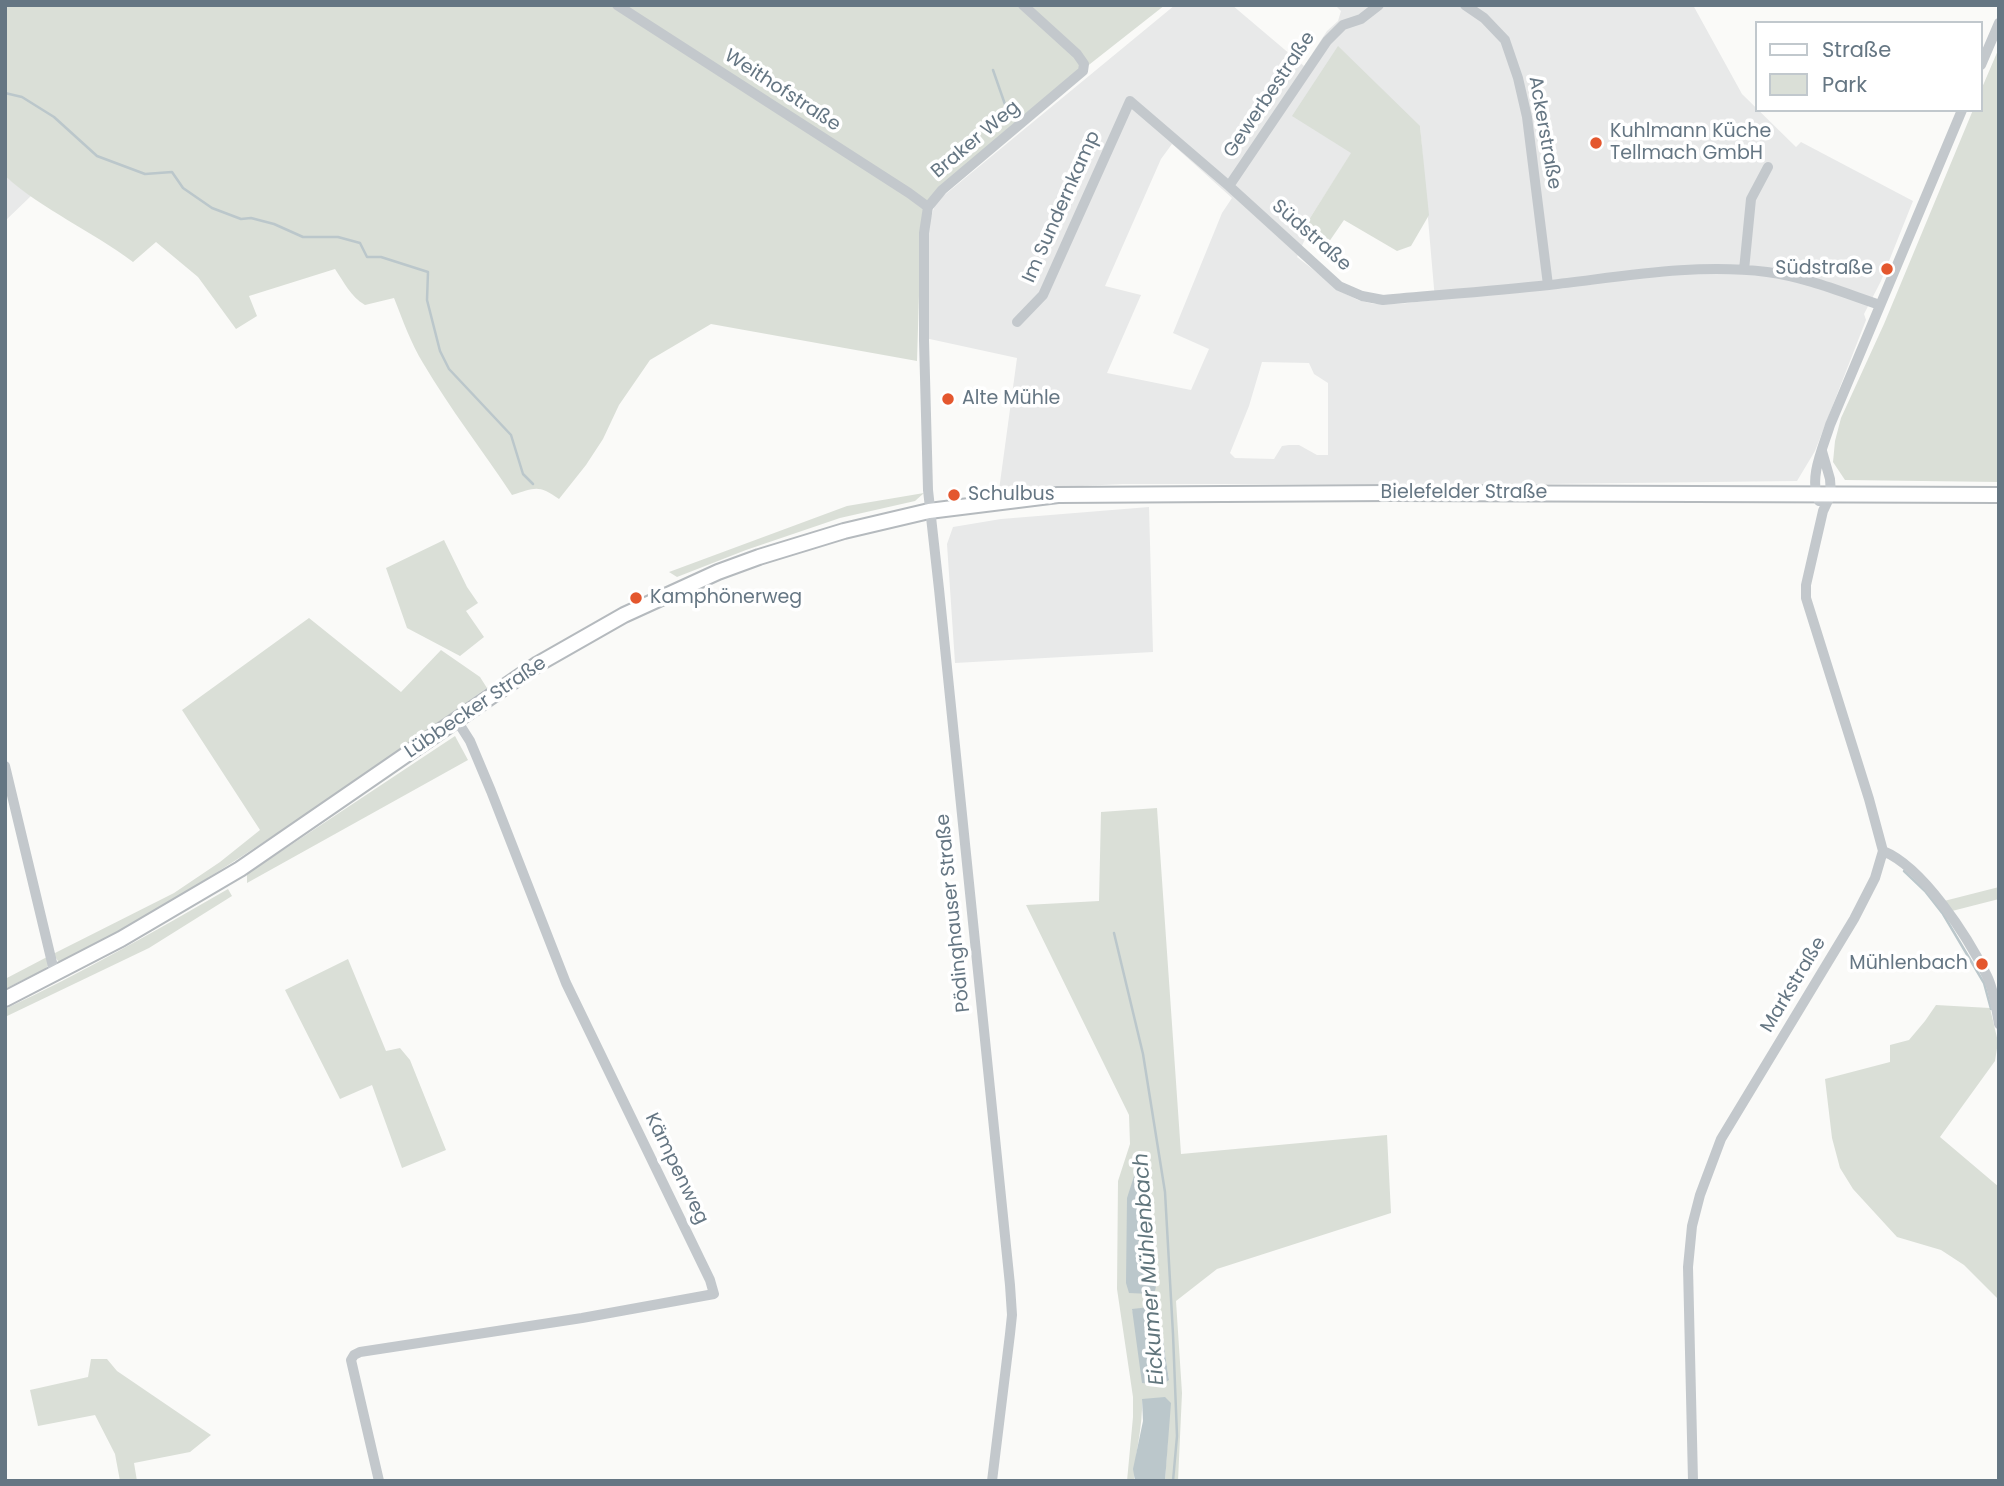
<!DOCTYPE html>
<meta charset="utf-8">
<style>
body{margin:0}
#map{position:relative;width:2004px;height:1486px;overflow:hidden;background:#fafaf8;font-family:Poppins,sans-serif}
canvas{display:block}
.frame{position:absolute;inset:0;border:7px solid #657683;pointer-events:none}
.legend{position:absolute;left:1755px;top:21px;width:228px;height:91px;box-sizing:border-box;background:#fff;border:2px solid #c1c8cd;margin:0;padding:9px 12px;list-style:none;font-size:21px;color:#657683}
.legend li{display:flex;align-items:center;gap:14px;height:35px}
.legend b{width:35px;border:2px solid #c1c8cd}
</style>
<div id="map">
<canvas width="2004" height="1486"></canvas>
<div class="frame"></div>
<ul class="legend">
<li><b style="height:9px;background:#fff"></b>Straße</li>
<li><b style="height:19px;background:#dadfd7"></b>Park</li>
</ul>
</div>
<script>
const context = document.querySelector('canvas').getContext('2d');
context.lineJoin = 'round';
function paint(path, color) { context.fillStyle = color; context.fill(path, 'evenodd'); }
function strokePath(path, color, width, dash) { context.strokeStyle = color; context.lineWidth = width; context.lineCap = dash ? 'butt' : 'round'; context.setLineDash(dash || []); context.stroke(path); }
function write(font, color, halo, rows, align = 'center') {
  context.font = font + ' Poppins,sans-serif'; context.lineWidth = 7; context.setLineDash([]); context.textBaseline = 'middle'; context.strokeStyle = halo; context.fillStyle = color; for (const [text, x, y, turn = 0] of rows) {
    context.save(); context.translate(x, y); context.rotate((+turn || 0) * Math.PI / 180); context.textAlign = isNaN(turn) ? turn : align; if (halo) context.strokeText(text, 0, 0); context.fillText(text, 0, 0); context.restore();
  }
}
paint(new Path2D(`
 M1175,5h57l72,61 23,-35 11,-10 3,-10 -6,-6h358l49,89 54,53 5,-5 112,59 -32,80 -17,33 2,6 -51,131 -18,30 -254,3h-420l-124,6 18,-132 -92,-20 2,-109 9,-27zM1420,126l15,174 -36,4h-25l-16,-4 -16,-8 -45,-35 8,-18 5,-21 42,-65zM1172,144l60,54 -10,15 -49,120 36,16 -18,41 -84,-17 34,-78 -36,-9 56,-127zM1262,362l47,1 5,11 14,9v72h-11l-18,-10h-10l-7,1 -8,13 -39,-1 -5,-5 19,-47z
 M5,176l26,20 -26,25z
 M1149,507l4,145 -198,11 -8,-119 6,-17 48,-8z`), '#e8e9e9');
paint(new Path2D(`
 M5,5h1160l-75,59 -150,124 -19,42 -4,131 -206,-37 -61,36 -31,45 -16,34 -17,26 -27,34c-21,-15 -24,-11 -47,-4 -29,-44 -62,-86 -89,-132 -12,-20 -20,-42 -29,-65l-29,7c-15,-9 -21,-23 -30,-36l-86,27 8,20 -21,13 -38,-52 -42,-35 -23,20c-41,-31 -90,-52 -128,-86z
 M1338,46l82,80 9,89 -18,31 -14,5 -53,-31 -22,32 -17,-13 5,-21 41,-65 -59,-37z
 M1999,48v434l-154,-2 -12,-18 2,-21 6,-23 43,-94 89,-214h8v-20z
 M924,493l-9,8 -75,17 -94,32 -69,27 -8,-5 178,-66z
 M444,540l23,47 11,16 -12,8 18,26 -24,19 -53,-28 -21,-60z
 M309,618l92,74 40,-42 39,27 7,11c-109,76 -217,154 -331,222 -30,19 -62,34 -94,51h-4l-5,-7 121,-61 46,-31 40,-32 -78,-120z
 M455,736l13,24 -221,123v-9z
 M1157,808l24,346 206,-19 4,78 -174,56 -41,32 6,92 -4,88h-13l5,-78 -28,-4c1,29 -7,52 -8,80l1,2h-8l6,-64v-20l-16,-108 1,-108 12,-37 -1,-29 -103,-210 73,-4 2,-89zM1157,1306l1,1 11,73 -37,-70z
 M1999,887v12l-47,12 -8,-10z
 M228,889l4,7 -83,52 -144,69v-8c77,-36 150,-78 223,-120z
 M47,957l1,9 -3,3 -40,20v-10z
 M348,959l38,92 14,-3 10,12 36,90 -44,18 -30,-83 -32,14 -55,-109z
 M1936,1005l54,3 8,34 -3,19 -55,76 59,50v113l-35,-35 -23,-15 -44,-13 -44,-48 -13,-21 -8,-30 -7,-59 65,-17v-17l19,-5 16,-19z
 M91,1359h16l10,12 94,64 -21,17 -56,11 3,18h-17l-5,-27 -20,-39 -57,11 -8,-36 58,-13z`), '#dadfd7');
paint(new Path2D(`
 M1136,1170l11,10 10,101 -2,10 -5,3 -21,-1 -3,-10 1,-85z
 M1158,1306l11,74 -7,5 -20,-2 -10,-74z
 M1165,1397l6,6 -6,78h-30l-2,-12 10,-48 -1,-22z`), '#bbc7cb');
strokePath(new Path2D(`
 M993,70l15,43
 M5,93l17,4 32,20 43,39 48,18 27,-2 11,16 29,20 29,11 10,-1 23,6 29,13h35l22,6 7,14h14l47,15 -1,28 13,51 9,18 62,66 12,39 10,10
 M1904,871l21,20 18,23 41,69 7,26
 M1114,933l29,121 22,138 8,142 4,102 -4,45`), '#bbc7cb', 2.5);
const major = new Path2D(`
 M5,999l116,-60 119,-70 298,-205 86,-49 94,-43 41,-15 85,-26 85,-20 129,-16 332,-2 609,2`);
strokePath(major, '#b5babe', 18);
strokePath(new Path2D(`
 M617,5l292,188 19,14
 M1465,5l19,13 21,22 13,38 9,39 21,168
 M1981,65l18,-42
 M1229,186l98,-145 16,-16 18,-6 18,-14
 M1744,270l7,-71 17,-32
 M1017,322l26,-27 87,-194 99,85 110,100 23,10 21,4c55,-5 111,-9 166,-15 72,-8 145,-22 218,-13 39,5 77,21 113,33
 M1819,501c-11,-23 4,-53 11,-76l132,-315
 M5,766l50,209
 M1883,851c40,16 85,86 104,125 7,14 9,32 12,48
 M379,1481l-28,-121 3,-5 6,-3 222,-34 132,-24 -4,-14 -144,-297 -75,-192 -21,-50 -14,-22
 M992,1481l18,-147 2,-19 -2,-30 -71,-696 -11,-99 -4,-150v-107l4,-26 14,-17 141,-119 1,-7 -7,-10 -54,-49
 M1693,1481l-5,-214 4,-41 8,-31 21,-56 133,-220 21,-41 8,-27 -14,-52 -63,-201v-13l17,-74 8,-17 -1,-15 -8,-28`), '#c3c8cc', 10);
strokePath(major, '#fff', 14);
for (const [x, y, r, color] of [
 [1596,143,7,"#e4572e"],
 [1887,269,7,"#e4572e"],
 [948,399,7,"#e4572e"],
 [954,495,7,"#e4572e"],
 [636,598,7,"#e4572e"],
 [1982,964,7,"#e4572e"]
]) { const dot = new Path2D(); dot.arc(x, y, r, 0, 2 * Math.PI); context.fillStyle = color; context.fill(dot); strokePath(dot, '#fff', 2.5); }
write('19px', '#657683', '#fff', [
 ["Weithofstraße",782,91,33],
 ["Gewerbestraße",1270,95,-56],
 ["Ackerstraße",1544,133,80],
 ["Braker Weg",976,140,-40],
 ["Im Sundernkamp",1062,207,-66],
 ["Südstraße",1311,236,41],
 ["Bielefelder Straße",1464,493],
 ["Lübbecker Straße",476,708,-34],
 ["Pödinghauser Straße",954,913,-96],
 ["Markstraße",1794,985,-59],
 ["Kämpenweg",676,1169,64]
]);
write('19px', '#657683', '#fff', [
 ["Kuhlmann Küche",1610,132],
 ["Tellmach GmbH",1610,154],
 ["Südstraße",1873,269,"right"],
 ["Alte Mühle",962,399],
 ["Schulbus",968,495],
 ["Kamphönerweg",650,598],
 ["Mühlenbach",1968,964,"right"]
], 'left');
write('italic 21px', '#60757c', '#fff', [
 ["Eickumer Mühlenbach",1150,1269,-94]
]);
</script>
